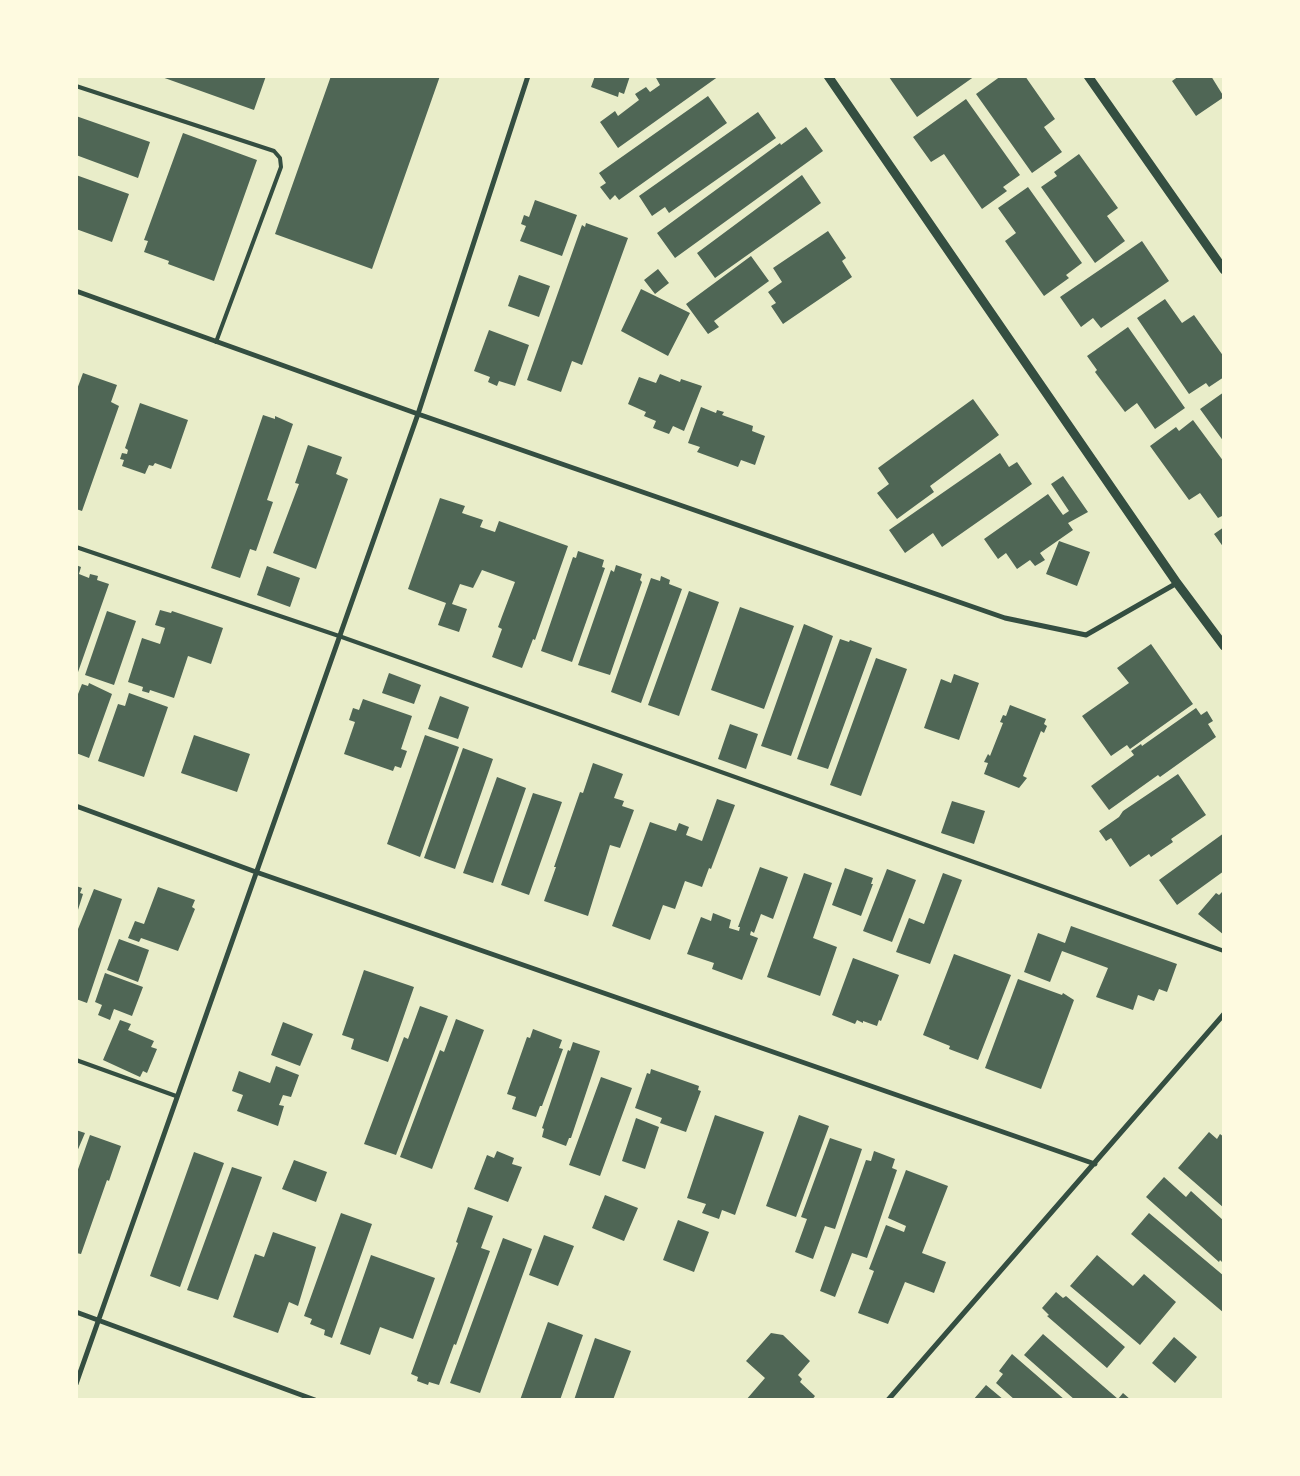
<!DOCTYPE html>
<style>
body{margin:0}
#map{position:relative;width:1300px;height:1476px;overflow:hidden;background:#e9edc9;font-family:Arial,sans-serif}
canvas{display:block}
.frame{position:absolute;inset:0;border:78px solid #fefae0;pointer-events:none}
</style>
<div id="map">
<canvas width="1300" height="1476"></canvas>
<div class="frame"></div>
</div>
<script>
const context = document.querySelector('canvas').getContext('2d');
context.lineJoin = 'round';
function paint(path, color) { context.fillStyle = color; context.fill(path, 'evenodd'); }
function strokePath(path, color, width, dash) { context.strokeStyle = color; context.lineWidth = width; context.lineCap = dash ? 'butt' : 'round'; context.setLineDash(dash || []); context.stroke(path); }
paint(new Path2D(`
 M159,76h107l-12,34z
 M331,76h109l-68,193 -97,-35z
 M595,76h35l-6,18 -5,-2 -1,5 -27,-10z
 M655,76h64l-101,72 -18,-26 15,-11 3,5 21,-16 -4,-6 11,-7 4,5 10,-7z
 M891,76h84l-58,41 -28,-40z
 M1001,76h24l30,43 -11,8 18,25 -30,21 -56,-79z
 M1179,76h32l13,21 -28,19 -24,-35z
 M708,96l19,27 -108,77 -4,-5 -5,5 -10,-13 6,-4 -7,-10z
 M966,99l54,76 -17,12 4,4 -25,18 -38,-55 -13,8 -18,-25z
 M758,112l18,26 -107,75 -4,-6 -13,9 -13,-20z
 M76,116l74,26 -12,36 -62,-23z
 M806,127l17,24 -148,107 -18,-25 123,-90 1,2z
 M183,133l74,27 -43,121 -46,-17 1,-3 -25,-9 4,-11 -4,-1z
 M1079,154l39,54 -11,8 18,25 -30,22 -54,-76 16,-11 -3,-4z
 M76,175l53,19 -17,48 -36,-13z
 M802,175l19,28 -106,75 -18,-25z
 M1028,187l54,76 -16,12 3,3 -25,18 -39,-55 11,-8 -18,-25z
 M535,200l42,15 -15,41 -42,-15 6,-15 -5,-2 3,-9 5,2z
 M586,223l42,15 -46,127 -10,-4 -11,31 -34,-12 55,-155 3,2z
 M828,231l18,27 -4,3 10,16 -69,47 -12,-18 5,-3 -8,-11 14,-10 -9,-14z
 M1142,241l27,40 -68,47 -8,-10 -12,9 -21,-30z
 M751,256l18,25 -55,40 5,6 -11,7 -22,-30z
 M658,269l11,14 -14,11 -11,-14z
 M519,275l31,11 -11,31 -31,-11z
 M641,289l49,24 -22,43 -47,-25z
 M1165,299l17,24 12,-8 30,42v20l-15,10 -3,-4 -17,11 -52,-76z
 M1128,327l57,81 -30,21 -18,-26 -12,9 -30,-40 2,-2 -10,-14z
 M489,330l40,15 -14,41 -16,-5 -2,5 -9,-4 2,-5 -16,-6z
 M83,373l34,12 -6,17 8,4 -37,105 -6,-2v-117z
 M660,374l20,8 1,-3 21,7 -18,45 -11,-5 -4,8 -16,-6 3,-7 -12,-5 2,-4 -18,-8 11,-27 17,6z
 M1224,392v50l-24,-33z
 M973,399l26,36 -69,51 4,6 -37,27 -20,-26 12,-9 -11,-16z
 M140,403l48,17 -17,49 -16,-6 -2,3 -4,-1 -4,9 -23,-8 2,-6 -4,-1 2,-6 5,1 1,-4 -3,-2z
 M701,407l15,6 1,-3 7,2 -2,3 31,11 -1,5 13,5 -10,29 -14,-5 -3,7 -41,-15 3,-5 -12,-4z
 M263,415l12,4v-3l18,8 -26,76 6,2 -17,49 -6,-2 -10,29 -29,-10z
 M1193,420l31,42v53l-6,3 -18,-25 -11,7 -39,-54 26,-19 3,4z
 M308,445l34,12 -6,17 12,5 -32,90 -43,-16 26,-69 -4,-1z
 M1000,453l9,14 8,-5 15,22 -90,63 -9,-14 -28,20 -16,-23z
 M1063,476l25,36 -20,11 5,7 -33,23 5,7 -10,6 -5,-6 -13,9 -11,-16 -8,6 -14,-20 64,-45 15,21 6,-4 -18,-27z
 M440,498l25,8 -3,7 21,7 -3,7 15,5 4,-11 69,25 -33,94 -2,-1 -11,29 -30,-11 10,-28 -4,-2 17,-45 -33,-12 -9,18 -13,-4 -8,20 15,5 -8,23 -21,-7 8,-22 -38,-14z
 M1224,527v21l-10,-14z
 M1059,541l31,11 -13,34 -31,-12z
 M578,551l26,9 -2,7 3,1 -33,94 -31,-11 32,-94 3,1z
 M76,565l5,2 -2,7 10,4 1,-4 8,2 -1,4 12,4 -32,91z
 M616,565l26,9 -2,6 2,2 -32,93 -32,-10 33,-95 3,2z
 M267,566l33,12 -10,29 -33,-12z
 M661,576l9,4 -1,4 13,5 -41,114 -30,-11 40,-114 9,3z
 M689,591l30,11 -40,114 -31,-11z
 M740,607l54,19 -30,83 -53,-19z
 M160,610l11,3 1,-2 51,17 -12,36 -23,-8 -14,42 -24,-8 -1,3 -7,-2 1,-4 -15,-5 14,-44 18,6 5,-16 -10,-3z
 M107,611l29,10 -22,64 -29,-10z
 M804,624l29,12 -42,120 -30,-10z
 M840,639l9,3 1,-2 22,8 -44,121 -31,-10z
 M1151,644l42,60 -63,45 -3,-4 -16,11 -29,-40 47,-33 -12,-15z
 M876,658l31,11 -46,127 -31,-11z
 M389,673l32,12 -7,19 -32,-11z
 M954,674l25,9 -20,57 -35,-12 17,-49 10,4z
 M89,683l23,11 -23,64 -13,-5v-54l6,-15 6,2z
 M129,693l39,14 -24,70 -46,-16 20,-57 7,2z
 M440,696l29,11 -11,32 -30,-10z
 M363,699l49,17 -11,33 6,2 -6,17 -6,-2 -2,5 -49,-17 11,-32 -6,-2 4,-12 6,2z
 M1010,705l36,14 -2,5 3,2 -3,7 -3,-2 -18,45 4,2 -8,10 -35,-14 4,-11 -4,-1 4,-8 2,2 13,-33 -3,-1 3,-7 3,1z
 M1196,708l5,7 6,-4 6,10 -5,3 8,13 -56,40 -2,-2 -49,35 -18,-24 43,-31 -3,-4 10,-7 1,2z
 M730,724l28,10 -12,35 -28,-10z
 M194,735l56,19 -13,38 -56,-19z
 M425,735l34,12 -39,110 -33,-13z
 M463,748l30,11 -38,110 -31,-11z
 M593,763l30,11 -9,24 10,3 -2,5 12,4 -14,38 -10,-3 -22,71 -44,-15 12,-34h-2l26,-75 3,1z
 M1178,774l28,41 -35,24 2,3 -22,15 -2,-3 -19,13 -19,-29 -5,3 -7,-10 20,-14 4,-6z
 M497,777l29,11 -33,95 -30,-10z
 M533,793l29,9 -33,93 -28,-10z
 M717,799l18,6 -24,64 -2,-1 -7,19 -17,-6 -10,28 -12,-4 -13,35 -38,-14 38,-104 26,9 3,-8 10,4 -3,8 16,6z
 M952,801l33,10 -11,33 -33,-11z
 M1224,833v38l-47,34 -18,-25z
 M760,867l28,10 -15,42 -12,-5 -7,19 -3,-2 -1,4 8,3 -16,42 -30,-11 2,-6 -27,-9 14,-37 10,4 2,-8 18,7 -2,8 10,3 1,-4h-2z
 M845,868l28,10 -2,6h2l-12,32 -29,-11z
 M887,869l29,11 -24,62 -29,-11z
 M804,873l28,10 -19,55 24,9 -17,49 -53,-19z
 M943,873l19,7 -32,84 -34,-12 13,-34 15,6z
 M76,886l6,2 -2,5 3,1 -6,19z
 M158,887l37,13 -3,7 3,2 -17,42 -37,-13 -2,4 -11,-4 7,-17 9,3z
 M94,889l28,10 -35,104 -11,-4v-65z
 M1224,890v45l-26,-21 18,-21 3,2z
 M1071,926l106,38 -10,28 -8,-3 -5,12 -16,-6 -5,15 -37,-13 12,-29 -46,-17 -12,31 -26,-10 14,-39 27,10z
 M119,939l30,11 -11,32 -31,-12z
 M954,954l57,21 -33,85 -29,-11 1,-3 -27,-11z
 M853,958l46,17 -18,46 -2,-1 -2,6 -14,-5v2l-6,-3 -2,4 -23,-9z
 M364,970l50,17 -26,75 -37,-13 3,-10 -12,-4z
 M105,973l38,14 -11,29 -18,-7 -4,11 -12,-5 4,-10 -7,-3z
 M1018,979l44,16 1,-2 11,7 -33,89 -56,-21z
 M420,1006l28,10 -52,139 -32,-11 40,-107 4,2z
 M456,1019l28,11 -52,139 -32,-12 40,-107 4,2z
 M120,1020l11,4 -3,6 26,11 -3,6 6,2 -10,24 -4,-2 -3,6 -37,-17z
 M283,1022l30,12 -13,32 -29,-11z
 M533,1029l29,11 -3,8 4,1 -21,57h-2l-4,11 -24,-8 4,-12 -9,-3 20,-57 3,1z
 M573,1042l27,9 -29,87h-2l-3,8 -24,-9 2,-8 -2,-1 26,-78 2,1z
 M276,1066l23,9 -8,22 -8,-2 -4,10 5,1 -6,20 -41,-15 6,-16 -11,-4 7,-20 31,12z
 M651,1069l48,17 -1,4 3,1 -15,41 -26,-9 2,-5 -27,-10 12,-35 3,1z
 M601,1077l31,11 -32,88 -31,-11z
 M715,1115l49,17 -29,83 -13,-5 -3,9 -17,-6 4,-9 -19,-6z
 M799,1115l30,11 -33,91 -30,-11z
 M636,1118l23,9 -14,42 -23,-8z
 M76,1130l9,3 -9,21z
 M1209,1132l8,7 3,-5 4,3v71l-46,-40z
 M90,1135l31,11 -12,35 -2,-1 -26,74 -5,-1v-78z
 M830,1138l32,11 -27,80 -10,-3 -12,33 -18,-7 12,-33 -6,-2z
 M497,1151l17,7 -2,6 10,3 -14,35 -34,-13 13,-34 7,3z
 M874,1151l21,8 -3,9 5,2 -30,88 -15,-5 -17,44 -15,-6 46,-131 5,1z
 M194,1152l30,11 -44,124 -30,-11z
 M294,1160l33,12 -11,30 -34,-13z
 M232,1167l30,10 -44,123 -31,-10z
 M906,1170l42,16 -26,67 24,9 -12,31 -29,-11 -17,42 -30,-11 16,-42 -5,-2 17,-44 18,7 2,-6 -18,-8z
 M1164,1177l22,20 5,-6 33,30v43l-4,-4 -1,2 -73,-65z
 M605,1195l33,13 -14,33 -32,-13z
 M468,1207l25,9 -12,32 9,3 -34,94 -2,-1 -15,41 -10,-3 -1,3 -11,-4 1,-4 -7,-3 47,-131 -2,-1z
 M341,1213l31,11 -40,114 -8,-3 1,-5 -15,-6 2,-5 -8,-3z
 M1149,1213l75,63v37l-93,-79z
 M678,1220l31,12 -15,40 -31,-12z
 M273,1232l43,15 -18,59 -9,-4 -11,31 -45,-16 22,-63 9,3z
 M544,1235l30,11 -16,40 -29,-11z
 M503,1238l29,11 -52,144 -30,-10z
 M371,1255l64,23 -22,61 -33,-12 -10,28 -30,-11z
 M1097,1255l36,31 11,-12 32,28 -36,43 -70,-59z
 M1056,1292l7,6 3,-2 59,51 -18,21 -60,-52 2,-1 -7,-7z
 M548,1322l35,13 -23,65h-40z
 M771,1333l12,2 27,26 -12,14 4,4 -2,3 15,14 -3,4h-66l19,-22 -19,-17z
 M1043,1334l75,65 5,-6 8,7h-56l-51,-45z
 M1174,1337l23,20 -22,26 -23,-20z
 M595,1338l36,13 -18,49h-39z
 M1012,1354l53,46h-50l-19,-17 7,-9 -4,-3z
 M986,1385l18,15h-31z`), '#4f6655');
strokePath(new Path2D(`
 M76,86l198,65 6,7 1,9 -65,175
 M76,547l263,89 885,315
 M76,1060l100,36`), '#344e41', 4);
strokePath(new Path2D(`
 M76,291l342,123 587,204 81,17 91,-52
 M76,806l180,66 839,292
 M76,1312l239,88
 M76,1384l342,-970 110,-338
 M888,1400l336,-386`), '#344e41', 5);
strokePath(new Path2D(`
 M828,76l349,507 47,63
 M1088,76l136,194`), '#344e41', 9);
</script>
